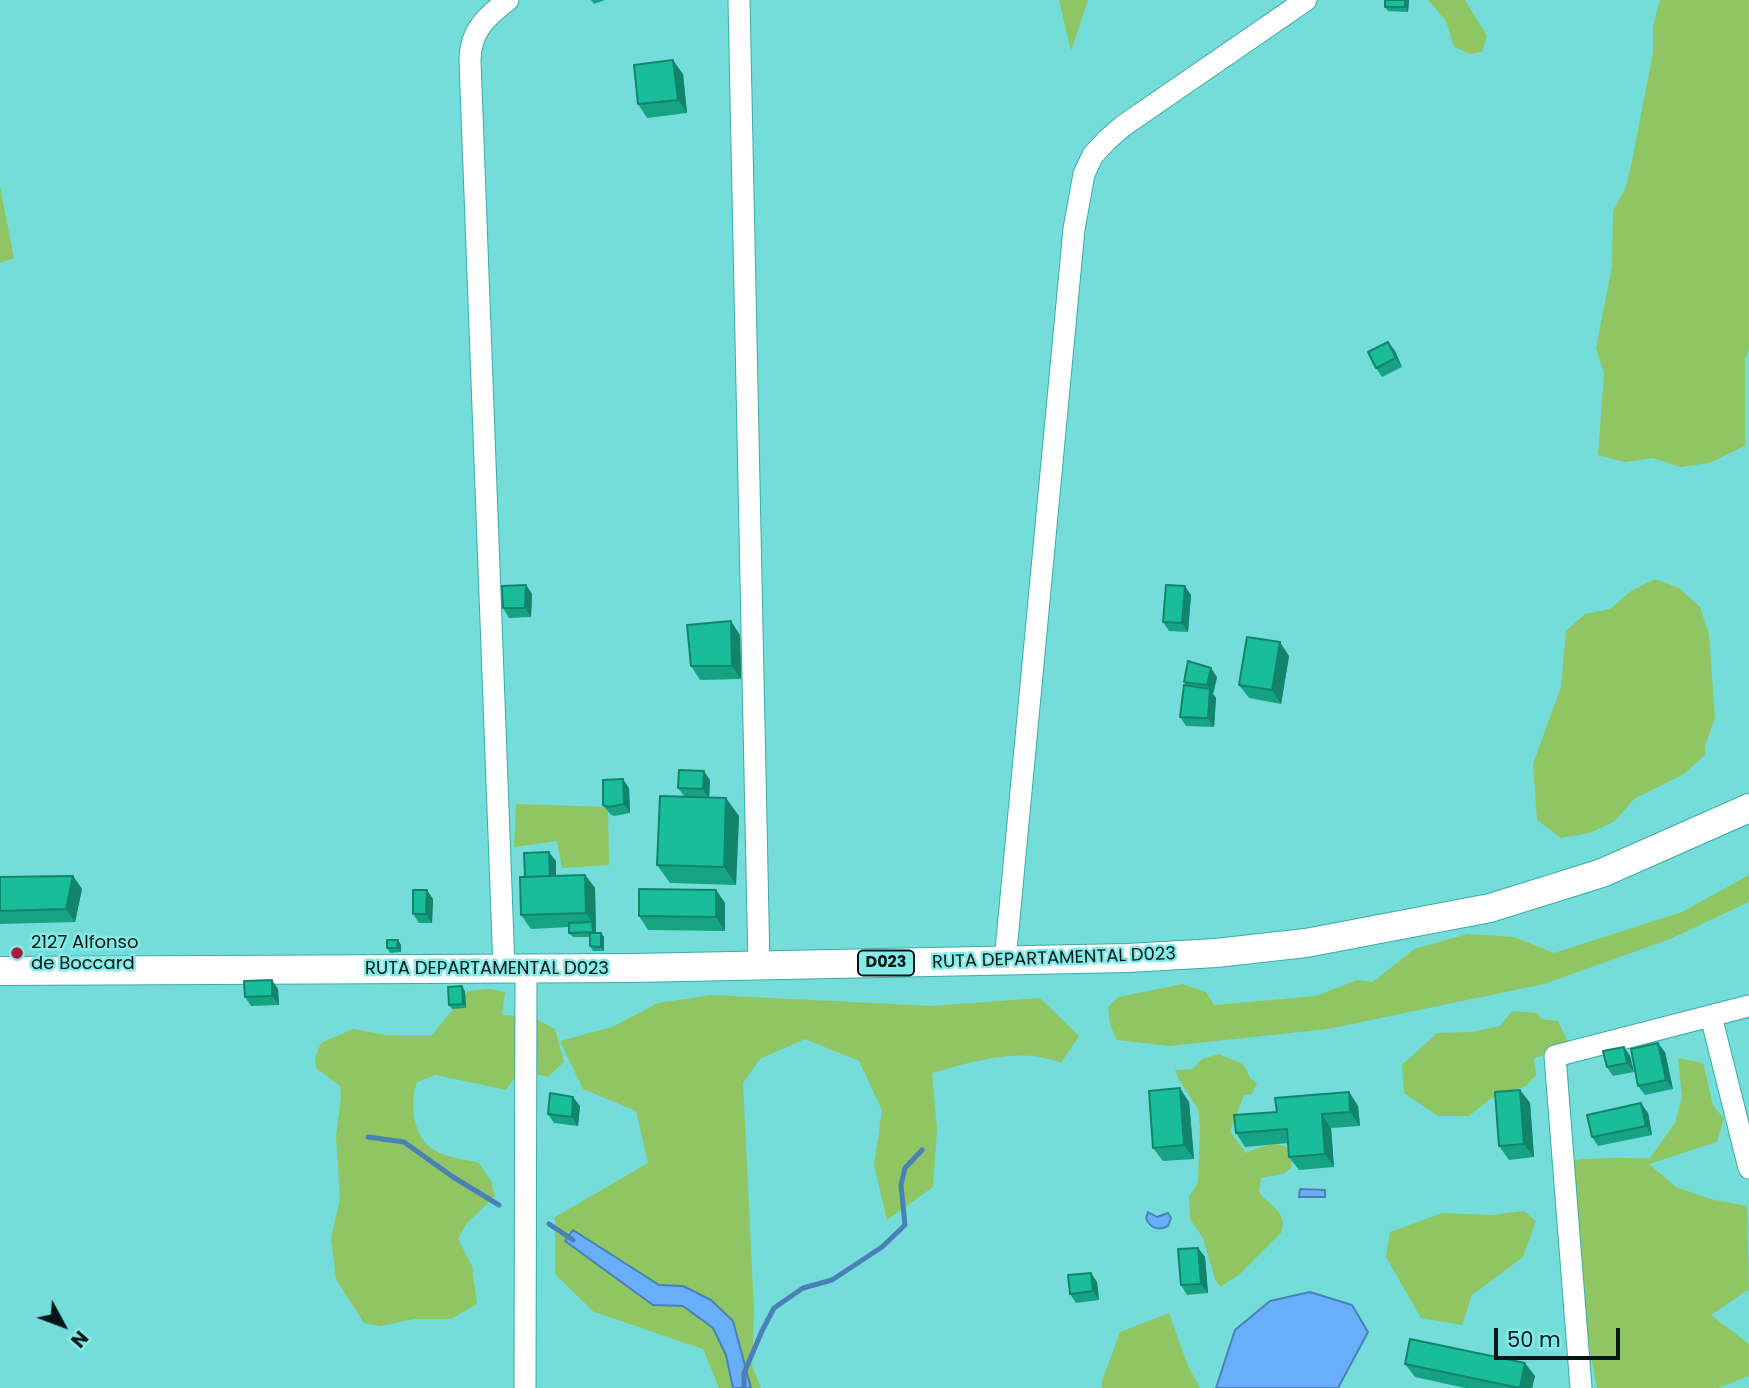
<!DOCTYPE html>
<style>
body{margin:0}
#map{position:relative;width:1749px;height:1388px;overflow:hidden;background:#75ddd9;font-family:Poppins,sans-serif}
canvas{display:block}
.north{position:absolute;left:28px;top:1290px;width:70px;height:70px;-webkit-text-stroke:5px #82ebe7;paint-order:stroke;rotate:131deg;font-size:19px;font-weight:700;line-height:28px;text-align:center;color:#021716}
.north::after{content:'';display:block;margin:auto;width:24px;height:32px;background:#021716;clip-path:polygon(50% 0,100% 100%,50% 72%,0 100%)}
.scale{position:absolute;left:1494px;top:1328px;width:126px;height:32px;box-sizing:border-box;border:4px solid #021716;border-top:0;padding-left:9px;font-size:21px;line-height:24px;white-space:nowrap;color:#021716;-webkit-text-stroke:5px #82ebe7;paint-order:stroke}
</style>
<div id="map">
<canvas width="1749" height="1388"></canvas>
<div class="north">N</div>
<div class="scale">50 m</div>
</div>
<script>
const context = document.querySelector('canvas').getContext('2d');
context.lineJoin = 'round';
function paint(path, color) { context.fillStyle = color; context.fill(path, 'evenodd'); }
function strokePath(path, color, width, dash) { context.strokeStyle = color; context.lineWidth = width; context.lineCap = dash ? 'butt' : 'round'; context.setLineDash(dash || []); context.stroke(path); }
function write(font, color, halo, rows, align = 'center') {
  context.font = font + ' Poppins,sans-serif'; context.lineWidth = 5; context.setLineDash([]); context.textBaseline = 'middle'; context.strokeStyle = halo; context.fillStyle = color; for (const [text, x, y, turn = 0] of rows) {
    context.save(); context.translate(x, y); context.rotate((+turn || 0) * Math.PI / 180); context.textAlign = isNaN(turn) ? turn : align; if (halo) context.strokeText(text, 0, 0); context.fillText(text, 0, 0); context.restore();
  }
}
paint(new Path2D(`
 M1059,0h29l-17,51z
 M1428,0h37l22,36 -5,16 -12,2 -16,-7 -8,-26z
 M1660,0h89v349l-4,10v87l-36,17 -29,4 -27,-9 -28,4 -27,-7 6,-81 -8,-26 16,-81 1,-56 13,-24 6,-26 21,-108v-27z
 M0,187l14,71 -14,5z
 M1655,579l24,9 21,19 9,27 6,84 -10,28v9l-21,19 -50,25 -19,22 -25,12 -29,5 -24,-18 -4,-56 28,-77 5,-56 19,-17 25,-5 21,-18z
 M516,804l92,3 1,58 -47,3 -5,-27 -43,6z
 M1749,875v27l-79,37 -126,45 -216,45 -159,17 -52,-6 -7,-15 -2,-18 10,-10 65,-13 23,8 8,13 102,-9 41,-16 16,2 41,-33 53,-15 47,3 40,16 128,-41z
 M490,989l15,3 -3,23 30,2 23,12 9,33 -16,15 -28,-7 -14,20 -70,-15 -19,7c-8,22 -4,57 19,69 12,7 30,8 43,12l12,18 4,15 -29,28 -8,15 14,27 5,38 -26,15h-36l-35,7 -16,-3 -28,-44 -5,-40 9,-41 -4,-62 5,-39 -1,-11 -24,-18 -1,-10 6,-15 32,-14 34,6h45l36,-44z
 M712,995l220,11 108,-8 39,38 -18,27c-42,-17 -88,-1 -129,10l5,56 -4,58 -46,33 -13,-55 8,-55 -23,-49 -54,-22 -45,20 -17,24 11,227 -2,56 9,22h-42l-16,-39 -109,-37 -39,-38v-57l93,-54 -12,-52 -53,-22 -23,-48 52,-14 46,-24z
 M1512,1011l25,2 4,6 17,2 13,27 -37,10 2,17 -10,11 -36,13 -21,17h-31l-34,-23 -2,-28 35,-32 35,-1 28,-6z
 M1219,1054l24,10 8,15 6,4 -5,11 -8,1 -14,36 16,22c15,-6 34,-15 47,-1l-2,16 -8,6 -22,4 -2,14c10,14 30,20 22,41l-41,41 -20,13 -5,-8 -12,-41 -13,-19 -1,-22 9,-15 2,-56 -2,-17 -20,-31 -3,-8 18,-1 9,-10z
 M1678,1058l25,5 10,42 11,14 -7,23 -68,22 27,23 34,12 37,7 2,83 -38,26 38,29v32l-31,12h-121l-11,-58 -21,-168c28,-6 56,-3 85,-4l25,-35 7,-26z
 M1524,1211l12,10 -13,36 -51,38 -10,30 -41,-7 -35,-61 4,-25 52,-19 50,2z
 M1169,1313l19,53 12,22h-98l-1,-4 19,-52z`), '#8fc562');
const water = new Path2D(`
 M1300,1189l25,1v7h-26z
 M1148,1212l9,5 11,-4 3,5 -3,8c-10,5 -18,2 -22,-8z
 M573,1230l86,55 24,1 28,14 22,21 18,67h-18l-7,-33 -13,-27 -30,-22 -30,-1 -88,-64z
 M1310,1292l42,13 16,27 -30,56h-122l19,-58 35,-29z`);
paint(water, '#68aefb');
strokePath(water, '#4981b6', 2);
strokePath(new Path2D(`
 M368,1137l36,5 49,35 46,28
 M549,1224l24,16
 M744,1388v-15l18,-42 12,-23 29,-20 29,-8 50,-33 23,-22 -4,-40 4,-17 17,-18`), '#4981b6', 5);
const minor = new Path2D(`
 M739,0l20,966
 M1005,961l69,-732 10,-55 9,-19 14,-15 16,-14 183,-126
 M504,968l-34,-907c0,-30 16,-44 38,-61
 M1711,1016l38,152
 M525,1388l1,-420
 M1581,1388l-26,-332 194,-50`);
const major = new Path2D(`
 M0,971l634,-3 494,-10 88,-5 90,-10 184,-35 112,-35 147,-65`);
strokePath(minor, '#3caaa7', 23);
strokePath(major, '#3caaa7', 30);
strokePath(minor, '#fff', 21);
strokePath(major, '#fff', 28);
paint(new Path2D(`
 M591,0h14l-11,4z
 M1385,0h24l-1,12 -20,-1 -3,-4z
 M683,74l4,39 -40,5 -9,-14z
 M1388,342l7,9 7,16 -20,10 -6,-9z
 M526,585l6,9 -1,23 -22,1 -6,-10z
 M1191,595l-3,37 -19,-1 -6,-9z
 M740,635l1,44 -41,1 -9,-14z
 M1289,656l-8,48 -32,-6 -10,-13z
 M1217,677l-4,17 3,4 -2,29 -28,-1 -6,-9 6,-32 -2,-3z
 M710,780l-1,17 30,19 -3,69 -66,-2 -13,-18 27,-69 -6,-8z
 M629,788l1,25 -16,3 -4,-2 -7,-9z
 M556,861v15l29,-1 10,13 1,45h5l3,4v14h-11l-3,-5v-9h-17l-4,-4v-6l-38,2 -10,-14 4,-38z
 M73,876l9,13 -7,33 -75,2v-47z
 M716,890l9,13v28l-77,-1 -9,-14z
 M433,899l-1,24h-13l-6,-9z
 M398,940l3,5v7l-11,1 -3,-5z
 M278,989l1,16 -28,1 -6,-9z
 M465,991l1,17 -14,1 -3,-4z
 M1624,1047l6,9 4,16 -21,4 -6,-9z
 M1665,1052l8,37 -28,6 -7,-9z
 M1520,1090l10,13 4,54 -25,3 -10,-14z
 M1349,1092l9,14 2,20 -29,2 3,39 -35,3 -10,-13 -1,-14 -43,4 -9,-14z
 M1189,1102l5,57 -31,2 -10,-13z
 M580,1106l-2,20 -24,-3 -6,-9z
 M1648,1113l4,22 -54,11 -6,-9z
 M1198,1248l7,9 3,36 -21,2 -6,-10z
 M1097,1282l2,18 -23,3 -6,-9z
 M1405,1364l130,12 -3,12h-67l-50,-11z`), '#16a384');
paint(new Path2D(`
 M1405,0h4l-1,12 -3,-5z
 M673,60l10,14 4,39 -9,-13z
 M1388,342l7,9 7,16 -6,-9z
 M526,585l6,9 -1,23 -6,-9z
 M1185,586l6,9 -3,37 -6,-9z
 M731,621l9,14 1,44 -9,-13z
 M1280,642l9,14 -8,48 -9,-14z
 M1211,668l6,9 -4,17 3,4 -2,29 -6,-9 2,-29 -3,-4z
 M704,771l6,9 -1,19 -6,-10z
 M623,779l6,9 1,25 -6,-9z
 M726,798l13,18 -3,69 -12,-18z
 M549,852l7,9v29l-6,-9z
 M585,875l10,13 1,48 -3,-4 -1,-10 -6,-9z
 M73,876l9,13 -7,33 -9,-13z
 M427,890l6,9 -1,24 -6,-9z
 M716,890l9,13v28l-9,-14z
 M601,933l3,4v14l-3,-4z
 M398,940l3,5v7l-4,-4z
 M272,980l6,9 1,16 -7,-9z
 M462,986l3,5 1,17 -3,-4z
 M1658,1043l7,9 8,37 -7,-9z
 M1624,1047l6,9 4,16 -7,-9z
 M1180,1088l9,14 5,57 -10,-14z
 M1520,1090l10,13 4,54 -10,-13z
 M1349,1092l9,14 2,20 -10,-14z
 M573,1097l7,9 -2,20 -6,-9z
 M1641,1103l7,10 4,22 -6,-9z
 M1322,1114l9,14 3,39 -9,-13z
 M1198,1248l7,9 3,36 -7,-9z
 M1091,1273l6,9 2,18 -6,-9z
 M1525,1363l10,13 -3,12h-12z`), '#12846c');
const building = new Path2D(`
 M1385,0h20v7h-20z
 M673,60l5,40 -40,4 -4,-39z
 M1388,342l8,16 -20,10 -8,-16z
 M526,585l-1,23h-22l-1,-22z
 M1166,585l19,1 -3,37 -19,-1z
 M731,621l1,45h-41l-4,-41z
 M1247,637l33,5 -8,48 -33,-5z
 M1188,661l23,7 -4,17 -23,-3z
 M1184,685l26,4 -2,29 -28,-1z
 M679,770l25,1 -1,18 -25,-1z
 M623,779l1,25 -16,3 -5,-2v-25z
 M660,796l66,2 -2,69 -67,-2z
 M549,852l1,24 -25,1 -1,-24z
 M585,875l1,38 -65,2 -1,-38z
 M73,876l-7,33 -66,2v-34z
 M639,889l77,1v27l-77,-1z
 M413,890h14l-1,24h-13z
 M592,922l1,10 -24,1v-10z
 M590,933h11v14l-11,-1z
 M387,940h11l-1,8h-10z
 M272,980v16l-27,1 -1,-16z
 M462,986l1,18 -14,1 -1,-18z
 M1658,1043l8,37 -28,6 -7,-37z
 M1624,1047l3,16 -20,4 -4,-16z
 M1180,1088l4,57 -31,3 -4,-57z
 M1520,1090l4,54 -25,2 -4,-54z
 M1349,1092l1,20 -28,2 3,40 -36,3 -2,-28 -51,4 -2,-18 43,-3 -2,-14z
 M550,1093l23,4 -1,20 -24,-3z
 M1641,1103l5,23 -54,11 -5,-22z
 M1198,1248l3,36 -20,1 -3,-36z
 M1091,1273l2,18 -23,3 -2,-19z
 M1410,1339l115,24 -5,25 -115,-24z`);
paint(building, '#1abd9a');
strokePath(building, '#12846c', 2);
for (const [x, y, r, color] of [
 [17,953,7,"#ac1842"]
]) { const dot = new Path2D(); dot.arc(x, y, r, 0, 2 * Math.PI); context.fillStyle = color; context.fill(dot); strokePath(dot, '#82ebe7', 2.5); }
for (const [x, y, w] of [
 [886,963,56]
]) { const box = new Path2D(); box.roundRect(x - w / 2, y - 12.5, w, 25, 5); context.fillStyle = '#82ebe7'; context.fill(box); strokePath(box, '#021716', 2); }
write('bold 16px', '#021716', null, [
 ["D023",886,963]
]);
write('18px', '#021716', '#82ebe7', [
 ["2127 Alfonso",31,943],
 ["de Boccard",31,964]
], 'left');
write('18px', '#021716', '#82ebe7', [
 ["RUTA DEPARTAMENTAL D023",1054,959,-2],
 ["RUTA DEPARTAMENTAL D023",487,969]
]);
</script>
